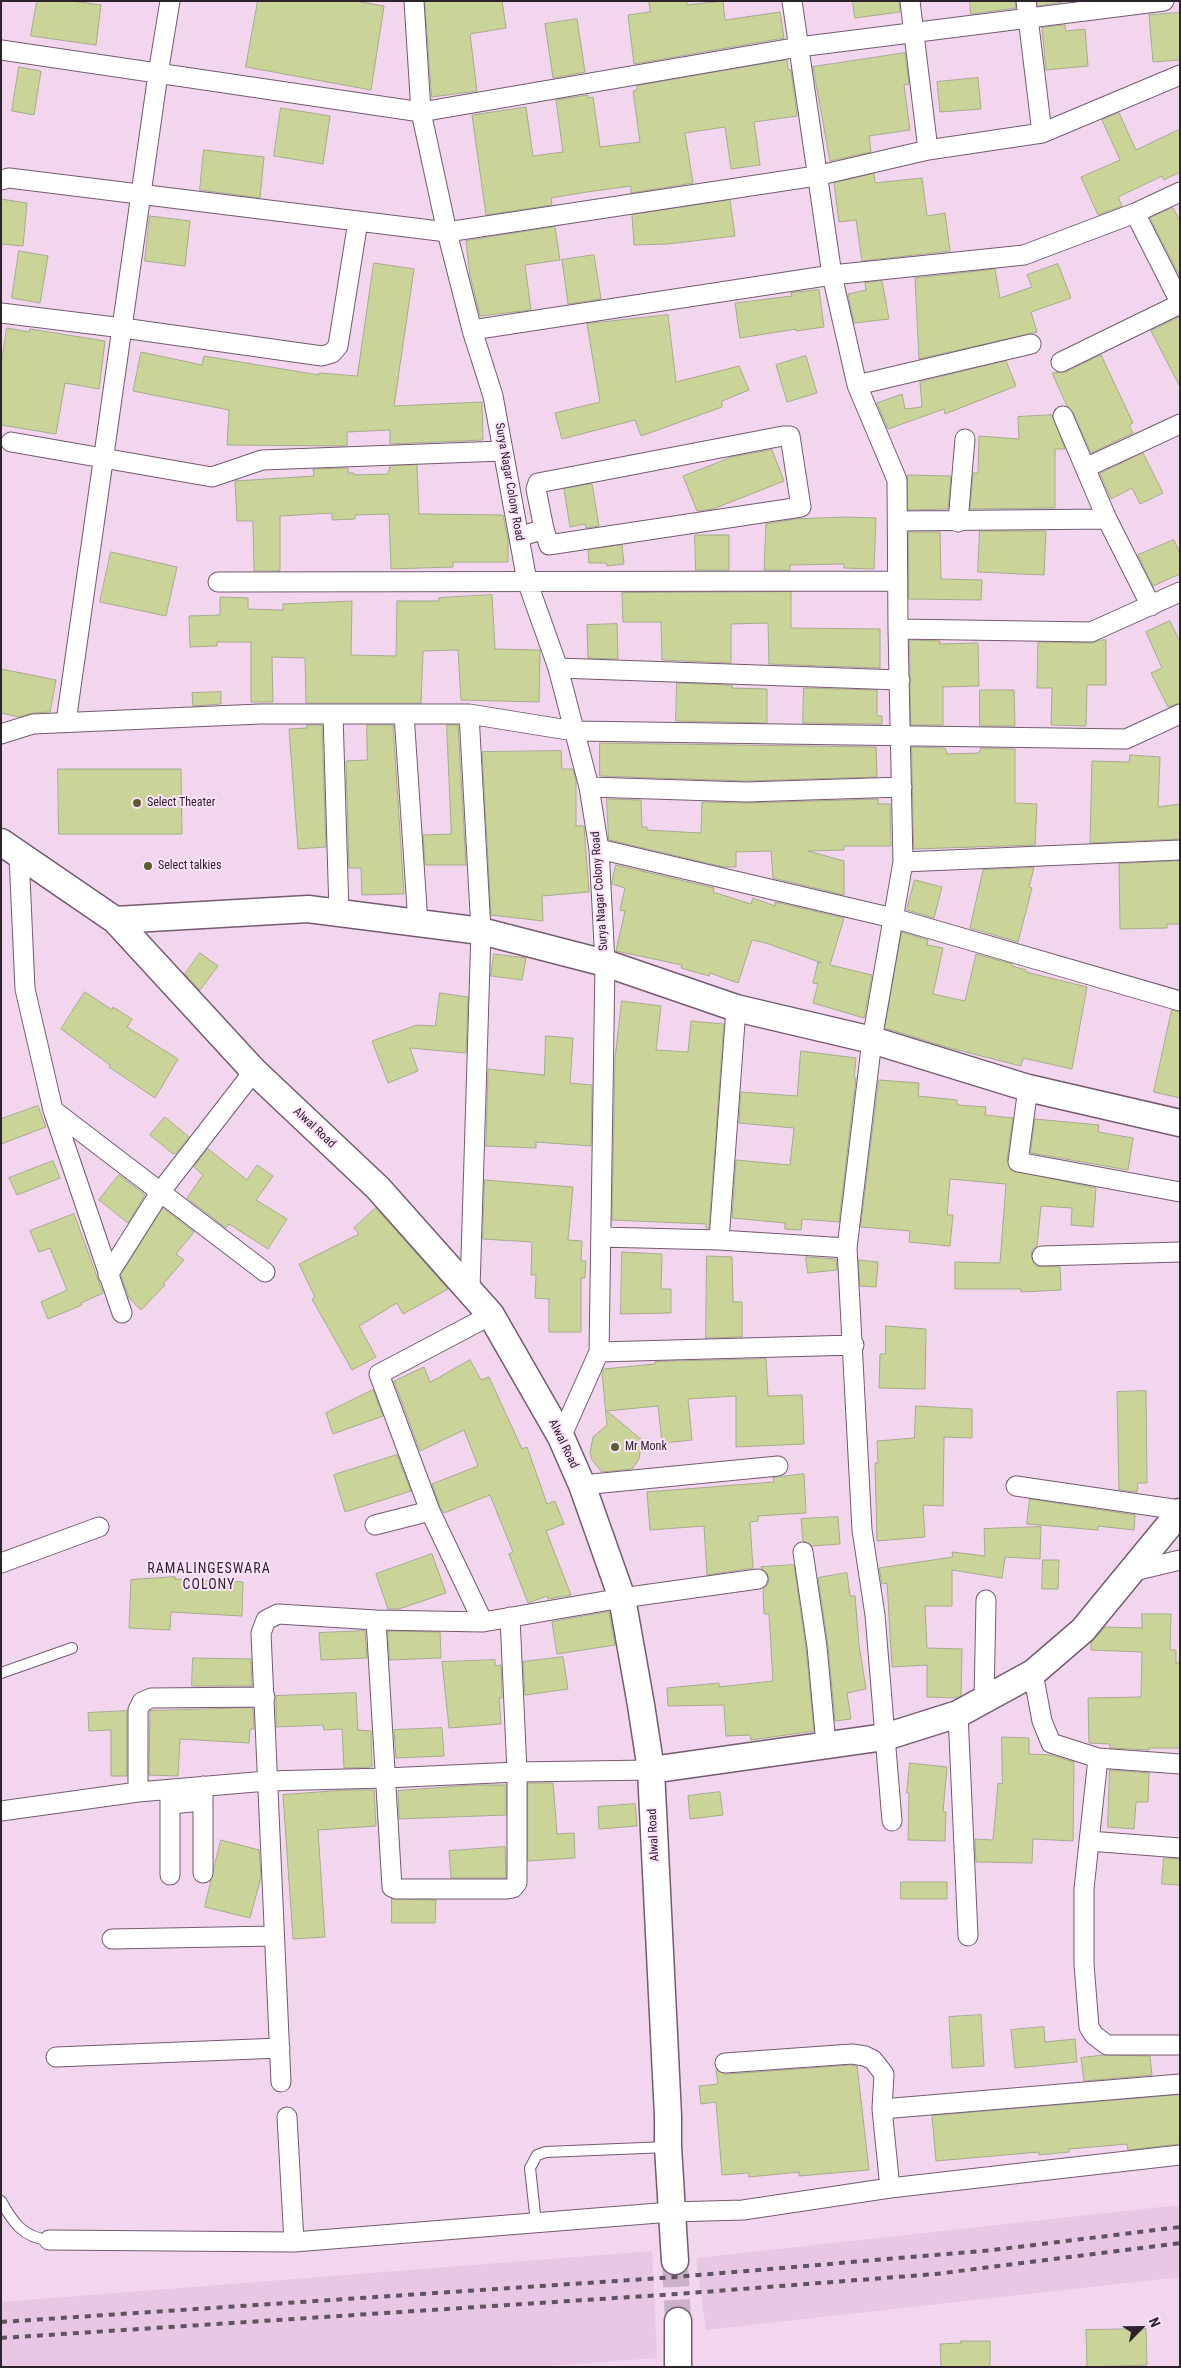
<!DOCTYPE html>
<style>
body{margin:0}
#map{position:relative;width:1181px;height:2368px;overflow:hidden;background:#f1d6ee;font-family:"Roboto Condensed",sans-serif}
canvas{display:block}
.frame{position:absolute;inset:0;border:2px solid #2d232c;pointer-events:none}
.north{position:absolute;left:1116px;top:2303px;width:50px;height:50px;-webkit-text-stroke:4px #ffe3fc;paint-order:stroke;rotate:67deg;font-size:14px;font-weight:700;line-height:20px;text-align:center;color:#2d232c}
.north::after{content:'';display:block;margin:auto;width:18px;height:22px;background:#2d232c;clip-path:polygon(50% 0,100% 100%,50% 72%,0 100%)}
</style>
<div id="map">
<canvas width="1181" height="2368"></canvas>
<div class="frame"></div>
<div class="north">N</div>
</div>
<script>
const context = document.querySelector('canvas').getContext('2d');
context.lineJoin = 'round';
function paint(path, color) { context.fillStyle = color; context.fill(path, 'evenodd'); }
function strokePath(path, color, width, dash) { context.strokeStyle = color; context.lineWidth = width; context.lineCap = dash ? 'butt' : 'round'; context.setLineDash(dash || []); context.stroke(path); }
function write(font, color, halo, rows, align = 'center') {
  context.font = font + ' "Roboto Condensed",sans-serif'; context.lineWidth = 4; context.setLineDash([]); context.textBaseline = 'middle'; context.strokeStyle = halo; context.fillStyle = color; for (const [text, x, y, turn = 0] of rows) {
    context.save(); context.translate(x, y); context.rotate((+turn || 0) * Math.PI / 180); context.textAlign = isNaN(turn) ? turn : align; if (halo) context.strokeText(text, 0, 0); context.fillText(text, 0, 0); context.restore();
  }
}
paint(new Path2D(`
 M1180,2205v72l-474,53 -10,-72z
 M652,2251l5,107 -125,9h-531v-65z`), '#e8c7e4');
const building = new Path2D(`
 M37,1h35l29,4 -5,40 -65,-9z
 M258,1h97l29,5 -13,84 -125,-23z
 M425,1h77l4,27 -36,6 7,57 -45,6z
 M649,1h38v4l36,-4 2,19 55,-8 4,26 -150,26 -6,-49 22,-3z
 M853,1h46l1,11 -45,6z
 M970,1h45l1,7 -45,6z
 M1037,1h26v1l-25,4z
 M1180,13v47l-27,2 -4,-47z
 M577,19l8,53 -32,6 -8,-54z
 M1065,25l1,6 19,-2 3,37 -42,4 -4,-42z
 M905,53l4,31 -5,1 6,45 -41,6 2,16 -41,9 -17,-94z
 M787,60l1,10h3l6,46 -43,6 6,43 -29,4 -6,-42 -40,6 8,50 -62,10v-7l-44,6 -36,6 1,7 -66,10 -14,-100 54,-8 7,49 30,-4 -7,-52 32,-5v3l5,-1 7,50 40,-5 -7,-51 4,-1v-4z
 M19,67l22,4 -7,44 -22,-4z
 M978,78l3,31 -41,3 -3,-30z
 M281,108l49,8 -7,48 -49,-8z
 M1119,113l17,37 44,-21v43l-16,8 -2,-4 -44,21 4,9 -24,9 -17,-38 39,-17 -18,-40z
 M204,150l60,7 -4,41 -60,-8z
 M874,174l1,9 47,-5 5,38 18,-3 5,38 -88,10 -6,-41 -17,2 -5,-39z
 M1,199l26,4 -4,43 -22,-2z
 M730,200l5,36 -67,8 -34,1 -2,-30z
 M1173,208l7,13v56l-30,-59z
 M150,216l40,5 -5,45 -40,-5z
 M555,227l5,33 -35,5 6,45 -51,6 -10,-41 -4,-34z
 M19,251l29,5 -8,47 -28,-5z
 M594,255l7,44 -33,5 -6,-44z
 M374,263l40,6 -20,137 88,-4 1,38 -93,4v-14l-43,2v14l-120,-1 2,-35 -96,-19 8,-39 61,13 2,-9 115,19v-2l38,3z
 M1058,264l13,34 -40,14 6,20 -118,27 -4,-81 80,-9 5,29 32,-11 -5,-12z
 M882,281l7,38 -35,4 -6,-29 18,-4 -1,-7z
 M819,290l5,37 -28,4v-2l-56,9 -5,-35 57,-7 -1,-3z
 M668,315l8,67 63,-16 10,24 -27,11v6l-81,29 -6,-16 -73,19 -7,-26 45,-11 -13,-78z
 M1180,317v70l-29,-56z
 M7,328l22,4 1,-3 75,12 -6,48 -34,-6 -9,51 -55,-9v-59z
 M1101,355l32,68 -4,2 4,8 -42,20 -18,-41 -6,-6 -15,-33 14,-1z
 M806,356l11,37 -30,9 -11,-37z
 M1006,361l10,25 -71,28 -1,-5 -56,20 -11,-26 25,-9 3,15 17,-2 -2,-25z
 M1052,415l13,34h-10v59l-85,1 3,-36h5l1,-37 40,3 -1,-22z
 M772,450l12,31 -71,28 -16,2 -14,-35 49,-19z
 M1143,453l20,40 -23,11 -8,-16 -21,11 -11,-25z
 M417,465l2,49 84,1 5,25v22h-55v5l-62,2 -2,-55 -34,1v4l-23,1v-7l-52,3v55h-26l-1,-50h-16l-2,-40 79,-5 -1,-7 35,-1v5h6v2l34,-1 2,-8z
 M908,475l43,1 -3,33 -40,1z
 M592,484l7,42 -13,2 -1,-4 -15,3 -6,-38z
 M846,517l30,1 -2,51 -30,-1v-4l-54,1v5h-26l2,-46 29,-5z
 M980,531h66l-2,44 -66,-3z
 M909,532h31l1,47 41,1 -1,20 -72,-1z
 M695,535h34v35h-33z
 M1174,540l6,14v20l-27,12 -15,-31z
 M622,545l2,19 -17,2 -1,-3h-17l-1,-13z
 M111,552l66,15 -11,49 -66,-14z
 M791,592v36l89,1v39l-111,-4 -1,-41 -37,1v39l-69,-3 -1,-38h-38l-1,-29z
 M492,595l3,54 45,1 -1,52 -78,-2 -3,-50 -35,1 -2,52h-115l-1,-45 -33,-1 1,45h-22v-60h-34v4l-27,1 -1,-31 31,-1v-18l28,1v11l35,1v-6l69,-3 -1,54 45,1 1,-55h42v-3z
 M1170,621l10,21v61l-12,4 -17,-34 11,-5 -16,-36z
 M617,624l1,35 -30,-1 -1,-33z
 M910,640l30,1v3l38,-1 1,43 -36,1v38h-32z
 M1101,640h5v45h-19l-1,41 -35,-1 1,-37h-15l1,-46 53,1z
 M1,669l55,11 -6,32 -18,1 -13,4 -18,-4z
 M677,683l55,2v3l35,1v34l-91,-2z
 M804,688l73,2v26h5v8l-79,-1z
 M980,690h34l1,36h-35z
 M221,692v12l-28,2 -1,-13z
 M307,725h15l4,122 -28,2 -9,-120 18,-1z
 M367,725h26l11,169 -42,1 -1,-27h-12l-3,-107 21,-1z
 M447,725h11l8,140h-41l-2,-30 28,-1z
 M600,743l276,4 1,30 -131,4 -146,-5z
 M912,747l33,1 2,6 32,-1 2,-5 34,1v54l22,1 -2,41 -121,4z
 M561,751l1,18h11l3,12v45h8l5,66 -47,4 1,25 -52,-6 -9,-163z
 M1130,755l30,2 -2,50 22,-3v35l-90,4 2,-82 37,1z
 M58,769h123l1,65h-123z
 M607,799l34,1 1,27h5v3l54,3 1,-31 44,1 132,-4v5h12l1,42h-47v4l-36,1 36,10v34l-71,-17 -2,-27 -35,1v15h-12l-115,-27z
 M1180,861v63h-13v4l-47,1 -1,-65z
 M616,865l98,23 -1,4 38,12 2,-6 22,8v-4l69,16 -14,47 42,10 -8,43 -51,-15 5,-19 -5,-1 5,-21 4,1 -56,-20 -14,-3 -14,43 -28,-10 -1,3 -28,-8 1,-3 -66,-14 9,-40 -5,-1 5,-22 -13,-4z
 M1034,868l-5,19 3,1 -14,54 -48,-14 13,-58z
 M915,880l27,7 -8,31 -27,-8z
 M902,932l26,8 -1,5 16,3 -10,46 32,7 11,-47 36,10v2l14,4v2l61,15 -15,82 -49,-11 -2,8 -75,-19 -61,-19z
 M200,953l18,13 -18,24 -15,-16z
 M494,954l32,4 -4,22 -31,-4z
 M85,992l27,18 1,-3 19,12 -5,8 51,32 -23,39 -46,-31 1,-2 -49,-36z
 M440,993l28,4 -2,56 -56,-5 8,23 -30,12 -16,-42 45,-16 18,1z
 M622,1001l39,5 -5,44 32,2 3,-31 33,3 -15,204h-3v-4l-94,-4 3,-161z
 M1172,1010l8,2v86l-26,-6z
 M546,1036l27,2 -3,45 22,2 -1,61 -55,-4v6l-50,-2 2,-77 56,6z
 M801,1051l55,7 -2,20h2l-17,144 -37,-3 -1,11 -16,-1v-6l-53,-5 4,-58 54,5 4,-37 -55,-5 2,-31 56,4z
 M879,1080l40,3 -1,13 39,4v5l29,2 -1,8 28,3 -6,42 4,10 85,18 -3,39 -22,-2 1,-17 -31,-2 -4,40 -5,4 -1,7 4,9 25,1 1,23 -40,2v-3h-66v-27l45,1 6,-79 -56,-5 -3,36h6l-3,31 -41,-4 1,-11 -49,-4z
 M38,1106l8,21 -45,17v-25z
 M165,1117l24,20 -13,16 -3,1 -23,-19z
 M1035,1119l64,6 -1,7 35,6 -5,32 -97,-17z
 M208,1149l39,31 10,-15 16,11 -17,24 31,19 -19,30 -39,-25 -3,4 -39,-30 16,-23 -9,-8z
 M53,1161l7,17 -43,17 -8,-17z
 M119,1175l26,20 -17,28 -29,-23z
 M485,1180l88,7 -5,53 14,1 -1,20h5l-1,17h-4v54h-32v-33l-14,-1 1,-23h-5l1,-33 -49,-3z
 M163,1208l31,24 -18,22 8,6 -21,24 2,1 -24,25 -12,-12 -8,-23z
 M376,1208l72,81 -45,25 -6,-11 -38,23 17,31 -24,13 -40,-71 3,-2 -16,-33 60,-30 -5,-6z
 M74,1214l29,79 -22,10 1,2 -34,14 -7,-17 26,-12 -17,-42 -11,4 -9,-21z
 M622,1252l40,2 -1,35h10v24l-50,1z
 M707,1256l25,1 1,45h9v35l-36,1z
 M806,1257l30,2 1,11 -29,3z
 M859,1260l19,2 -2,25 -16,-1z
 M886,1326l40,3 -1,60 -46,-1 1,-34h5z
 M766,1359l2,37 34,-1 2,49 -68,3v-51l-48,3 4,41 -30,3 -4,-37 -51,5 35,29 -3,19 -7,10 -30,3 -10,-12 -2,-7 3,-16 14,-12 -5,-52 2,-4 51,-5v-2z
 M470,1360l11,20 8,-3 33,72 5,-2 20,57 8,-3 9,23 -18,7 25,64 -23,4 -1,-3 -19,7 -19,-49 4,-2 -23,-57 -46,18 -4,-6 -8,-23 46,-18 -14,-36 -44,21 -26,-70 30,-14 6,15z
 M373,1390l10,26 -50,18 -7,-21z
 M1146,1391l1,92h-9l-1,9 -18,-2 -2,-98z
 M916,1406l56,3v29l-28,-1 -1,69 -20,-1 2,32 -48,4 -2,-78h3l-1,-22 37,-3z
 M397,1455l14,36 -66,21 -11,-37z
 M804,1474l2,39 -48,3v5l-8,1 3,46 -46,7 -3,-49 -54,4 -3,-38 127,-10 -1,-4z
 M1030,1499l105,16 -1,15 -36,-4v4l-71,-6z
 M838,1517l2,27 -28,2 -9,-5 -2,-22z
 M1041,1527l-1,32 -35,-2 -3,21 -50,-8v36h-27l2,42 35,1 -1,46 -5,3 -29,-1v-32l-35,2 -5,-84 -5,1 -3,-16 74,-11 -1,-5 33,4 -1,-27z
 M432,1554l14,39 -47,16h-11l-12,-35z
 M1043,1560h16l-1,29h-16z
 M794,1565l12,83 8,83 -63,9 -1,-5 -24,1 -2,-31 -56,1 -1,-18 52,-5v4l54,-6 -4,-67h-5l-1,-25 5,-5 1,-6 -8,-11z
 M847,1573l3,23h5l4,49 7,44 -19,4 4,26 -16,2 -7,-75 -10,-68z
 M175,1577v2l68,3 -1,34 -71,-4 -1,18 -41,-2 2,-48z
 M609,1612l6,33 -58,9 -5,-32z
 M1142,1614h29l-1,36h6v13h4v85h-31v2l-39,-2v-4l-21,-1 -1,-45 53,-1 1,-45 -51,-2v-7l14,-16 37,1z
 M365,1631l2,27 -46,2 -2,-27z
 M388,1631l52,1 1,26 -51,2z
 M563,1657l5,32 -43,6 -2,-33z
 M193,1658l58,1 1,27h-60z
 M495,1660v6l6,-1 1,33h-3l2,26 -52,4 -7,-66z
 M356,1693l2,37 13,1 1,36 -28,1 -2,-39 -18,1 -1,-5 -47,2v-31z
 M253,1708l1,21h-4l-1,14 -69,-4 -2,37 -29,-1 1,-64z
 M127,1711v65h-16v-46l-22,1 -1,-18z
 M442,1728l2,28 -48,2 -2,-28z
 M1002,1737l27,1v16l22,1 23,7 -1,79 -40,-2 -1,24 -56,-1 -1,-23 18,1 5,-57 4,1z
 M910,1763l37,4 -4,45h3l-1,29 -37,-1 1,-47h-2z
 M1110,1770l39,3 -1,29h-12l-2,27 -26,-2z
 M528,1783h25l4,51 17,-1 1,25 -47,3z
 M473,1785h33v30l-107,4 -1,-28z
 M346,1790h28l2,36 -58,4 7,107 -32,2 -10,-144z
 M720,1792l3,23 -33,4 -2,-23z
 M635,1804l2,22 -38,3 -1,-22z
 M221,1840l38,10 2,27 -11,41 -45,-11z
 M505,1847l1,31h-55l-2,-27z
 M1164,1858l16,1v26l-18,-1z
 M901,1882h46v17h-46z
 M392,1899l44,1 -1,23h-43z
 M981,2015l3,51 -32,2 -3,-51z
 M1044,2027l1,15 30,-3 2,23 -62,6 -4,-38z
 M1104,2055l46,1 2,19 -68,6 -3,-23z
 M852,2065l5,1 12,104 -70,6v-4l-50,5 -1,-4 -26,2 -6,-73 -15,2 -2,-18 19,-2 -2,-14 10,4z
 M1180,2095v49l-52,6 -1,-6 -58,5v3l-30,3v-3l-103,9 -4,-45z
 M1146,2329l1,36 -60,2 -1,-37z
 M961,2341h29v26h-49l-1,-23 21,-1z`);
paint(building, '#cad398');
strokePath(building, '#a6ab8c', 1);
strokePath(new Path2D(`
 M675,2261l3,60`), '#cab2c7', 26, [26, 13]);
const lane = new Path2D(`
 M1,1673l71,-25
 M1,2201c11,20 22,37 48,39
 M536,2223l-6,-55 7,-13 9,-3 121,-5`);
const street = new Path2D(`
 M414,1l7,111 26,120 25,98 21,66 34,185 31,87 31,119 10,62 6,114 -6,389 -38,85
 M792,1l40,274 25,110 40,95 1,149 5,233 -31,178 -25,208 15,282 13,85 17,206
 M910,1l18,149 114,-17 138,-58
 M1026,1l16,132
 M1,50l420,62 378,-65 365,-46
 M1,180l8,-2 438,54 369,-56 112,-26
 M1135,213l45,89
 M1,313l122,15 199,28 10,-3 6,-7 20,-125
 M472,330l360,-55 192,-20 111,-42 45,-21
 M1061,362l119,-58
 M857,385l174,-41
 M1063,416l44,103
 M11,442l201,35 50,-17 241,-9
 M1085,468l95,-44
 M898,521l209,-2 44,87
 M958,522l7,-83
 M519,537l25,-8 -8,-40 2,-6 245,-47h7l11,71 -246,37 -6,1 -5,-16
 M218,582l680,-1
 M898,629l193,3 89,-40
 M558,668l342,12
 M333,714l6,198
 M404,714l14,209
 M469,714l12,217 -11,358
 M66,722l92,-648 12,-73
 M1,734l32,-10 227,-10h209l105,17 552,8 54,-25
 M589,787l157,5 156,-5
 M599,849l294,69 287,83
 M19,855l6,134 28,121 69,203
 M903,862l277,-12
 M1028,1088l-10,74 162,30
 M53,1110l212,162
 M601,1237l118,3 128,8
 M719,1240l17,-232
 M1042,1256l138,-4
 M108,1275l53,-84 93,-120
 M599,1352l255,-7
 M582,1485l196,-19
 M1016,1486l164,24
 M375,1525l55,-14
 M803,1552l14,95 9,97
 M1,1563l98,-36
 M1130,1572l50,-12
 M376,1620l16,267 4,2h111l6,-1 4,-5v-111l-7,-155
 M483,1622l-53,-111 -51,-137 112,-59
 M1033,1673l9,48 9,22 47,15 -14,131v75l5,63 5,8 13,10h73
 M984,1701l2,-101
 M958,1714l10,222
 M1098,1758l82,6
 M138,1792v-82l4,-8 9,-4 114,-1
 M170,1804l33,-3
 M1,1811l137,-19 129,-11 118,-3 132,-6 134,-2
 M1089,1841l91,7
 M203,1873v-87
 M170,1875v-86
 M112,1939l162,-3
 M56,2057l224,-9
 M725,2063l127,-9 13,2 8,4 11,14 -2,35 8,79
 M281,2082l-20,-449 5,-13 12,-6 98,6 107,2 139,-24 136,-19
 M882,2109l298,-25
 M287,2117l7,125
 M49,2240l245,2 377,-30 72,-2 147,-22 290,-33`);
const secondary = new Path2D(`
 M1,842l114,78 139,151 124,117 113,127 70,122 21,48 40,113 19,107 10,65 17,346v31l7,114
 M115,920l193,-11 173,22 124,32 131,45 136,32 156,48 152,35
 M651,1770l234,-33 73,-23 75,-41 50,-43 97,-118
 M678,2321v46`);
strokePath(lane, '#735b70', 12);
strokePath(street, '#735b70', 21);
strokePath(secondary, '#735b70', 29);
strokePath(lane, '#fff', 10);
strokePath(street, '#fff', 19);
strokePath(secondary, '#fff', 26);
strokePath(new Path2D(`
 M1,2322l675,-45 317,-27 187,-23
 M1,2338l676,-44 259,-20 244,-31`), '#61525f', 4, [6, 6]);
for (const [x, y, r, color] of [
 [137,803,5,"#585e2c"],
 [148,866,5,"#585e2c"],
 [615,1447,5,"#585e2c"]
]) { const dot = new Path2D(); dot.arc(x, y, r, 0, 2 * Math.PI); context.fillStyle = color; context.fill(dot); strokePath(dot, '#ffe3fc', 2); }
write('12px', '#2d232c', '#ffe3fc', [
 ["Surya Nagar Colony Road",509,482,80],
 ["Surya Nagar Colony Road",600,891,-94],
 ["Alwal Road",314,1128,43],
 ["Alwal Road",563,1444,64],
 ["Alwal Road",654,1835,-93]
]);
write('12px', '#2d232c', '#ffe3fc', [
 ["Select Theater",147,803],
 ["Select talkies",158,866],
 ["Mr Monk",625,1447]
], 'left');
context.letterSpacing = '1px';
write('14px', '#2d232c', '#ffe3fc', [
 ["RAMALINGESWARA",209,1569],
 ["COLONY",209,1585]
]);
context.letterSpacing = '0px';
</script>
